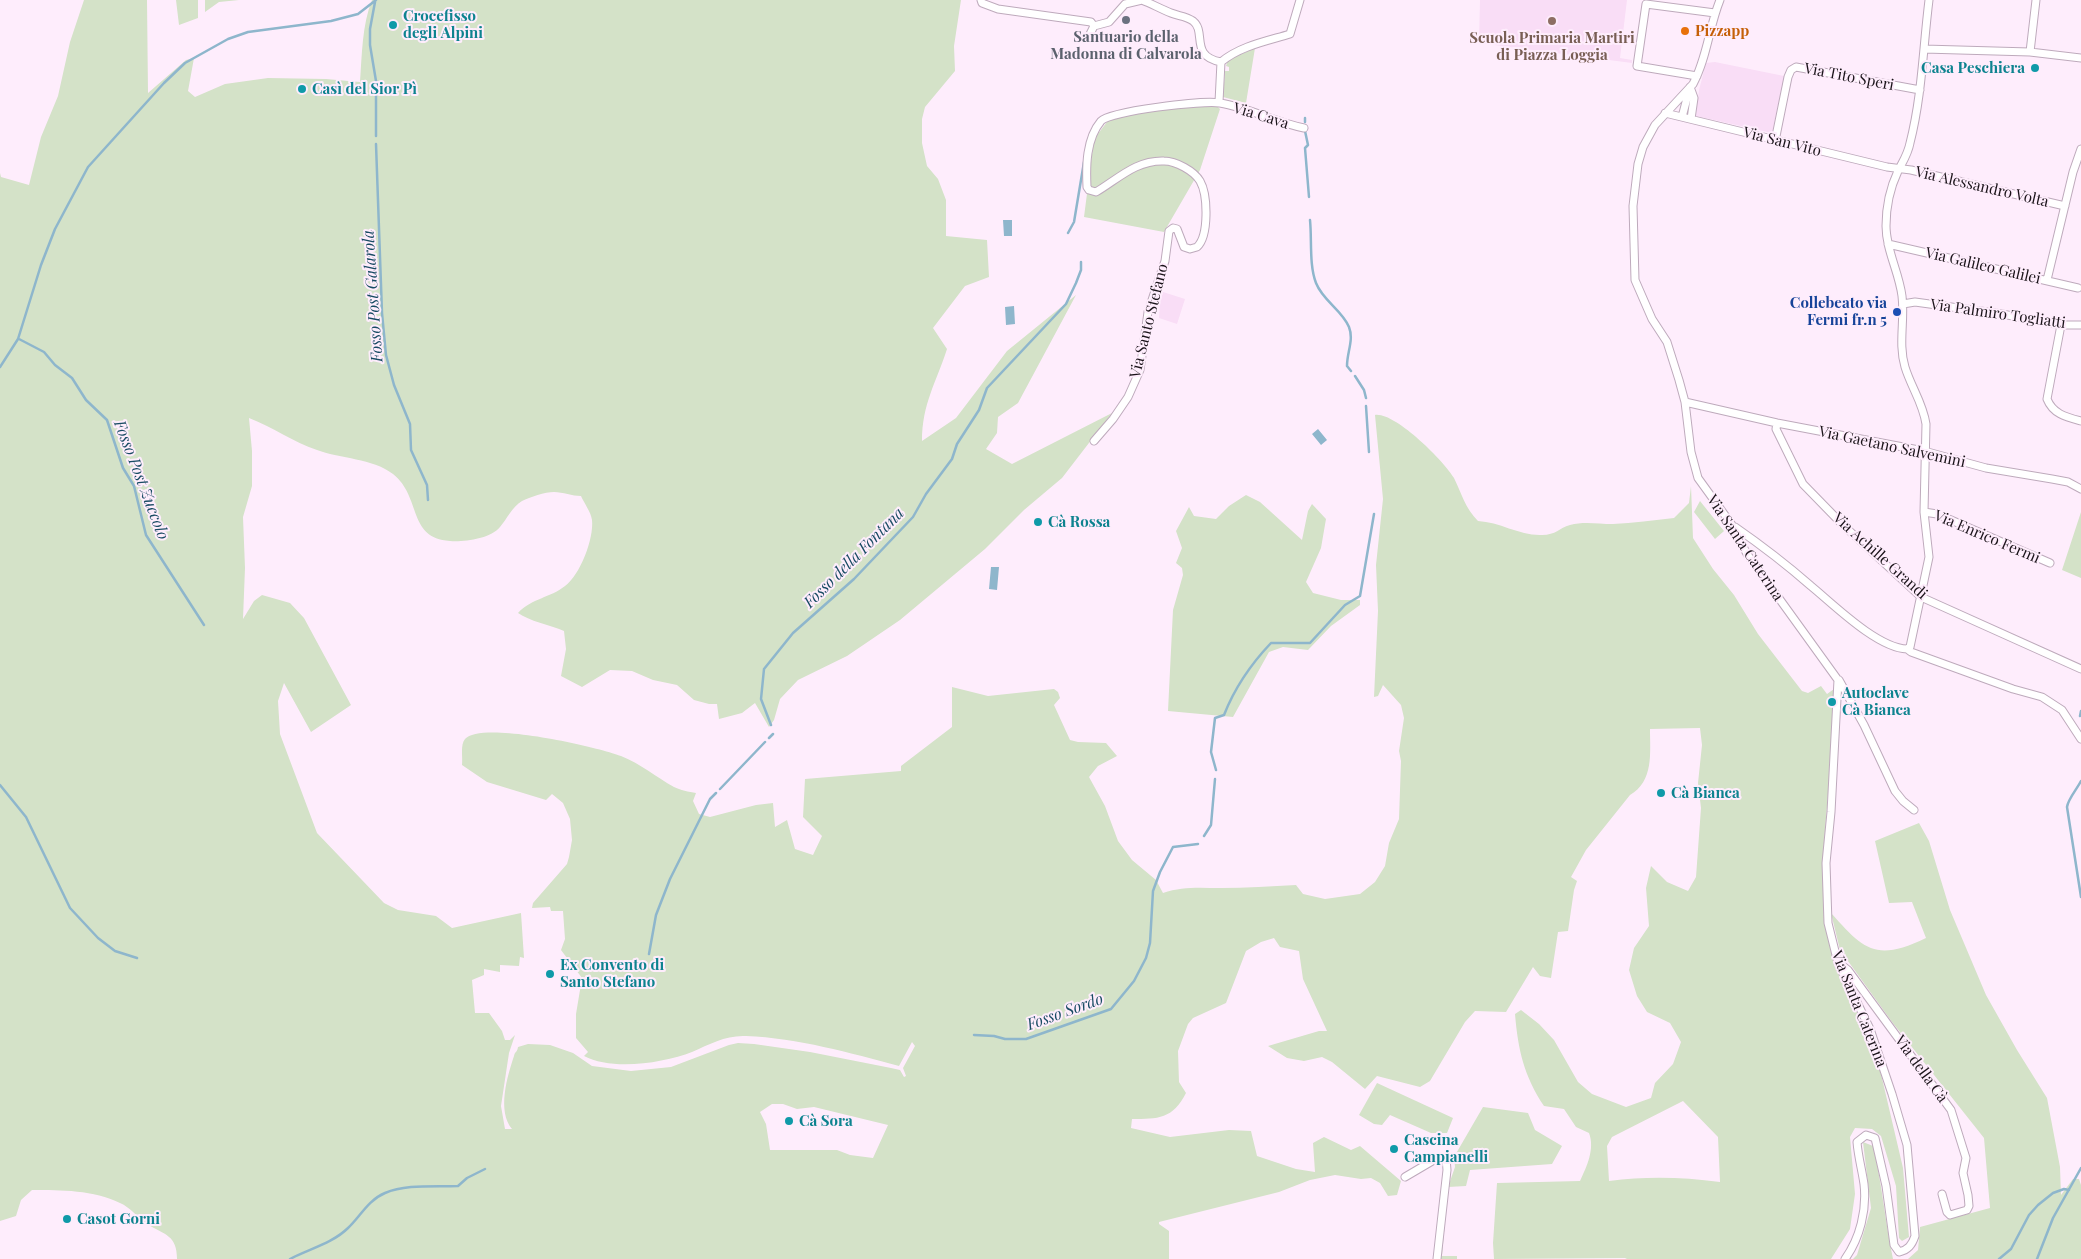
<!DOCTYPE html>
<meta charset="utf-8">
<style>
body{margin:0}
canvas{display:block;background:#feedfc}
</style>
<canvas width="2081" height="1259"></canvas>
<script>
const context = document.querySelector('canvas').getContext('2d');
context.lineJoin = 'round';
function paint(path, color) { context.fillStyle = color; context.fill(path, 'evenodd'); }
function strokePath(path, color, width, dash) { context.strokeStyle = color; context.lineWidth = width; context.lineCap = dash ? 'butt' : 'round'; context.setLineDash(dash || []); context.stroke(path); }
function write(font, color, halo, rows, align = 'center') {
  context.font = font + ' "Playfair Display",serif'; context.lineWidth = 4; context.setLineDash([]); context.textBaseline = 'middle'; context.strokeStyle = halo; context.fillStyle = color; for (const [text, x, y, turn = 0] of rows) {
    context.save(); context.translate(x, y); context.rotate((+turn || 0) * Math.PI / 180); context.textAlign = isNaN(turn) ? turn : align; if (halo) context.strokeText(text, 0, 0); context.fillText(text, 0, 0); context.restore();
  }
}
paint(new Path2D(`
 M1480,0h147l-7,58 12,2v3l-153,-20z
 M1715,62l69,14 -12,57 -76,-17 3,-26 7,-27z
 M1163,292l22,7 -8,25 -18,-6 1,-15z`), '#f9ddf6');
paint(new Path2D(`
 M84,0h63l1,93 38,-33 8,-2 -6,33 7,6 30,-13 43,-6 58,1 34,3c2,-27 2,-57 12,-82h589l-7,46 1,25 -30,36 -3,12v24l5,23 11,13 8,21v36l41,4 2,37 -24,9 -32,42 14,21c-11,34 -25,55 -25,92l34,-23 51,-67 69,-56 -58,108 -20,14 -1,16 -11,16 26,15 100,-51 -50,65 -38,32 -39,39 -85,71 -53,36 -49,24 -18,19 -6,21 -5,7 -14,-24 -13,10 -23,6 -2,-15h-8l-15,-4 -17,-15 -24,-5 -21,-9 -22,-1 -28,17 -21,-11 5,-27 -2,-18c-14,-6 -35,-10 -46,-18 14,-15 32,-15 47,-27 15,-11 29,-47 27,-66 -1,-8 -8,-17 -11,-24 -9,0 -18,-4 -27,-4 -9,0 -24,5 -32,9 -10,6 -15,18 -22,26 -10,12 -36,15 -50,14 -43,-3 -28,-44 -57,-67 -21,-16 -52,-15 -76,-24 -24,-8 -44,-23 -68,-32l3,33v35l-9,31 2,51 -2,51 11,-18 8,-6 28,8 14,15 47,87 -40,27 -27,-49 -6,18 2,33 37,99 67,70 14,7 38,6 16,12 69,-15 3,45 -4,-1 -1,9 -19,-1v7l-16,-3v6l-12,5 3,33h14l13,18 3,9h5l5,-5 -6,18 -8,53 4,23h7c-15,-18 -5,-52 2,-73 1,-5 3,-3 4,-9l10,-3 22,1 23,8 19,13 39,5 40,-4 58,-22 9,-2 16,1 56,8 81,16 9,2 4,7 2,-1 -3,-8 12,-22 -3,-4 -13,24c-49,-13 -101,-28 -153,-30 -20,-1 -36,8 -54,16 -28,11 -80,19 -108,4l4,-4 -12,-14v-24l6,-36 -21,-28 4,-11 -2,-28h-12l-1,-4 -18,1 1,-5 34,-39 2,-7 3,-17 -2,-21 -7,-16 -11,-9 -6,6 -59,-18 -25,-17c1,-8 -2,-20 3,-26 16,-19 134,8 156,17 20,8 35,21 53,31 6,3 15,5 22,6l-3,8 6,13 11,3 46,-12 17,-2 2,24 12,-7 8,29 18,6 9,-19 -19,-19 2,-38 96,-8v-5l51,-39v-40l36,9 66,-7 4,3 2,6 -6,7 16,35 8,2 28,1 11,13 -19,10 -9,11 16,29 13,35 14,19 24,20 7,13c20,-7 38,-5 58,-5 25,0 50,-2 75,-3l7,9 22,5 35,-5 15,-12 10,-16 4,-23 10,-24 2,-58 -2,-10 5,-33 -3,-13 -18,-20 -5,11 -4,1 4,-86 -2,-46 7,-66 -8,-84c20,-3 69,46 79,63 8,16 11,30 24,43 22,1 42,15 64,14 14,0 17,-7 28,-10 14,-4 28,-1 43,-1 20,-1 41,-4 61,-6l15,-15 2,-17 2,52 20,31 21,26 24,39 44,57 6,2 13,-7 6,8 7,-5 1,9h-5v6l5,1 -12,151 1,63 10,45 34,72 13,38 22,94 6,69 -7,4 -3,-3 -3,-52 -15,-50 -9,-7 -17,-1 -5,9 5,57 -5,35 -19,30h-204l-2,-1 -131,1 -1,-16 4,-60 83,-2c7,-15 15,-32 9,-48l-13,-6 -12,-18 -20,-3c-20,-30 -26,-56 -29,-92l6,-4 18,14 15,16 24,42 14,12 34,13 25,-9 4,-15 18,-19 8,-22 -11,-19 -23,-11 -10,-16 -8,-26 5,-22 15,-22 -3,-38 5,-22 16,16 21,9 8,-14 5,-69 -3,-25 4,-38 -2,-17 -50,1c0,24 4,52 -20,66l-44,55 -15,27 6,4 -3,9 -6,41 -10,1 -7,46 -11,-2 -7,-9 -27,45 -31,-1 -10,11 -35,59 -10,6 -43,-11 -12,13 -33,-27 -10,-5 -18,4 -17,-3 -19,-12 51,-15h8l-24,-52 -4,-28 -19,-4 -6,-9 -13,4 -15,9 -20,52 -33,15 -5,6 -10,27 1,31 7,11c-13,26 -28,26 -54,26l-1,9 39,9 59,-7 22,1 6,25 39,13 19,3 -2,-29 11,-6 27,13 9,-4 41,35 -4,14 -9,1 -8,-13 -9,-5 -10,1 -26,-4 -25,5 -31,12 -120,30v2l10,7v28h-992c0,-24 -12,-24 -30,-35 -9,-6 -17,-17 -27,-21 -26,-13 -59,-13 -88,-13l-11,10 -5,16 -16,5v-1048l1,4 28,8 12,-48 17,-41 12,-54zM1683,1101l35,36 2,45c-38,-5 -73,-6 -111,-1l-2,-35 5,-9zM772,1104h11l14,5 17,-2 74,18 -15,33 -23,-3 -13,-5h-67l-4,-26 -6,-12z
 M176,0h22v18l-19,7z
 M205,0h34l-20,2 -14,10z
 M1255,48l-9,55 -23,-6 2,-26h4v-4l-3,-1 2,-6z
 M1213,102l7,7 -20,61 -36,62 -80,-15 10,-78 16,-21z
 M1246,495l14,7 42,38 6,-29 4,-7 14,15 -5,29 -15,34 7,11 28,7h19v5l-29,21 -23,24 -25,-3 -14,5 -36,65 -65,-6 5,-101 10,-35 -1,-7 -6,-5 6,-15 -6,-17 13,-24 5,9 22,3 13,-13z
 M1700,501l24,30 -9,8 -21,-27z
 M2081,512v66l-19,-8z
 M1919,823l10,18 21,69 36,85 31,55 30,48 13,69 1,28 12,-16h6l2,6v74h-173l10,-9 2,-23 70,-19 -6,-70 -92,-116 -52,-72 -9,-37c33,37 45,49 95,25l-14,-36 -23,1 -14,-62z
 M1377,1083l76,35 -6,15h-16l-41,-18 -8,10 -8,-1 -15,-9z
 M1483,1107l45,6 7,17 27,16 -10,18 -82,6 -4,16 -18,1 -6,69h15v3h-18l9,-72 7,-20 -1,-10z
 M1863,1142l10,4c9,37 12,75 20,113h-40l4,-4 14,-47z`), '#d4e2c8');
paint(new Path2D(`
 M1003,220h9v16h-8z
 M1014,306l1,18 -9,1 -1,-18z
 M1318,429l9,11 -6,5 -9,-11z
 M991,567h8l-2,23 -8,-1z`), '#8eb6cc');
strokePath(new Path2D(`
 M375,2l-5,27v16l6,36v55
 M1305,118v4
 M1305,131l3,14 -3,3 4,49
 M376,144l6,169 4,42 8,30 16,39 1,26 16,35 1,15
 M1310,220c2,20 -1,45 6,63 7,18 26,27 33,44 5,13 -2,25 -2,39l4,5
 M1068,233l6,-11 10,-60
 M19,339l25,13 11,13 17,13 14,22 21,20 16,48 11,18 12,49 58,90
 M0,367l18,-28 23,-74 14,-36 33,-62 76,-84 21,-20 43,-24 20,-7 83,-11 27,-7 18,-14
 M1355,376l9,14 2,8
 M1366,406l3,46
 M2080,716l1,-5
 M771,725l-10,-26 3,-30 29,-36 61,-54 59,-62 13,-23 26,-35 5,-15 22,-34 8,-22 79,-84 10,-21 5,-13v-8
 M769,738l4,-4
 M1216,770l-5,-18 4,-34 9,-3c11,-28 27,-51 47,-72h39l35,-38 15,-9 14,-82
 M2081,781c-4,8 -13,18 -14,26l14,90
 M0,785l26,32 44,91 28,30 17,13 22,7
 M720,789l45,-47
 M1204,836l7,-11 4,-46
 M649,954l7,-39 14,-36 40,-80 6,-6
 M974,1035l20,1 11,3h21l85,-30 23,-28 12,-23 4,-15 3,-52 7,-19 13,-25 25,-3
 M290,1259c19,-10 43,-16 58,-31 12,-11 20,-28 37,-35 21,-9 49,-6 73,-7l9,-8 18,-9
 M1999,1259l12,-10 18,-34 9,-10 15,-12 11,-4 5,1
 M2037,1259l16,-41 28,-50`), '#8eb6cc', 2.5);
const street = new Path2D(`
 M981,0l1,3 16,6 93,13 3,4 15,-4 16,-18 17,-4
 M1142,0c10,4 19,9 29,13 7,3 15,3 22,8 14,11 -4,35 28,41
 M1720,0c-11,27 -13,58 -27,84l-38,41 -12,22 -5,17 -5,42 2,74 17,39 15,23 12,38 6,22 6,50 7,26 34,47 15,29 91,126 -7,132 -5,51 2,60 10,40 32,66 22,65 15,51 8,91c-3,9 -7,14 -16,16l-5,-7 -8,-59 -11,-48 -9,-3 -9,7c1,14 5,28 7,42 3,26 -4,54 -19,75
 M1089,36l5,-10
 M1924,49l106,3 51,6
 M2030,52l6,-52
 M1697,76l-60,-10 9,-62 69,9
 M1690,87l4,11 -3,21
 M1219,102l2,-40c19,-16 46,-21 69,-28l10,-34
 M1665,113l222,54 24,3 154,36
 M1682,117l8,-30
 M1775,141l13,-64 3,-7 5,-3 124,23
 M1888,244l190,44
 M2047,280l26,-108 8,-23
 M1903,304l12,-2 87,12 59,11h20
 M2061,325l-14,74c6,15 19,18 34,22
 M1685,402l92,21 147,28 62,17 66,11 16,3 13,7
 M1777,423l-1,6 27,55 39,40 79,73 160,72
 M1094,441l19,-22 15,-22 12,-27 8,-58 17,-51 4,-30 4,-3 4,1 7,18 6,2 7,-2c12,-11 11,-52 3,-66 -6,-10 -24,-20 -36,-20 -28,-1 -46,18 -68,31l-7,-2 -2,-3c-1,-21 -1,-48 14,-66 9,-10 103,-21 119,-18 29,5 55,19 84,25
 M1924,512l13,2 113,49
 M1735,527c26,18 52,38 76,59 22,18 66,62 96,63
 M1907,649l3,-2 19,-90 -5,-45 2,-88c-3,-21 -15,-37 -21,-57 -7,-23 0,-47 -3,-71 -3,-24 -16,-46 -16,-70 0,-19 4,-38 12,-55 5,-10 10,-17 12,-28 12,-47 13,-95 19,-143
 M1907,649l4,3 102,37 29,8 20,13 19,29
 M1839,680l25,45 31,66 8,10 11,9
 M1839,963l9,7 103,140 15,48 -3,15 5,22 1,11 -2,4 -17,5 -3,-3 -5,-18
 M1405,1177l34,-20 7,1 1,12 -10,89`);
strokePath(street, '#beaabc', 9);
strokePath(street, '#fff', 7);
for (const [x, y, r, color] of [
 [1126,20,5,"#6b7280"],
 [1552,21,5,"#8d6e63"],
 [393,25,5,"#0f9aa8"],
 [1685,31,5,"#e8710a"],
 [2035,68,5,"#0f9aa8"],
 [302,89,5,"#0f9aa8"],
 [1897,312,5,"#1a4fb4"],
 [1038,522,5,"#0f9aa8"],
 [1832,702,5,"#0f9aa8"],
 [1661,793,5,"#0f9aa8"],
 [550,974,5,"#0f9aa8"],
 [789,1121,5,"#0f9aa8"],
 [1394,1149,5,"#0f9aa8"],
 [67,1219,5,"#0f9aa8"]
]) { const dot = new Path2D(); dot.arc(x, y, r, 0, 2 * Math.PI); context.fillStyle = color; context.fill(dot); strokePath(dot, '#feedfc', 2); }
write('bold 15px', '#0d838f', '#feedfc', [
 ["Crocefisso",403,16],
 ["degli Alpini",403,33],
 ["Casa Peschiera",2025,68,"right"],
 ["Casì del Sior Pì",312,89],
 ["Cà Rossa",1048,522],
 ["Autoclave",1842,693],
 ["Cà Bianca",1842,710],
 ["Cà Bianca",1671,793],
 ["Ex Convento di",560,965],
 ["Santo Stefano",560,982],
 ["Cà Sora",799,1121],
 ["Cascina",1404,1140],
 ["Campianelli",1404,1157],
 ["Casot Gorni",77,1219]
], 'left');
write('bold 15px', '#c56008', '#feedfc', [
 ["Pizzapp",1695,31]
], 'left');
write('bold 15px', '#5b616d', '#feedfc', [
 ["Santuario della",1126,37],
 ["Madonna di Calvarola",1126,54]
]);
write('bold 15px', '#785e54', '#feedfc', [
 ["Scuola Primaria Martiri",1552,38],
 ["di Piazza Loggia",1552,55]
]);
write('15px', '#1a1319', '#feedfc', [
 ["Via Tito Speri",1849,77,11],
 ["Via Cava",1261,116,17],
 ["Via San Vito",1782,142,14],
 ["Via Alessandro Volta",1982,187,13],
 ["Via Galileo Galilei",1983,266,13],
 ["Via Palmiro Togliatti",1998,314,8],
 ["Via Santo Stefano",1149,321,-76],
 ["Via Gaetano Salvemini",1892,447,12],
 ["Via Enrico Fermi",1987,537,23],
 ["Via Santa Caterina",1745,548,56],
 ["Via Achille Grandi",1880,556,42],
 ["Via Santa Caterina",1859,1009,68],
 ["Via della Cà",1921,1069,54]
]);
write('bold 15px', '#164399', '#feedfc', [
 ["Collebeato via",1887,303],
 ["Fermi fr.n 5",1887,320]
], 'right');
write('italic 16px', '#184b63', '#feedfc', [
 ["Fosso Post Galarola",373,296,-94],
 ["Fosso Post Zuccolo",141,480,69],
 ["Fosso della Fontana",854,558,-45],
 ["Fosso Sordo",1065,1012,-20]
]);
</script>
